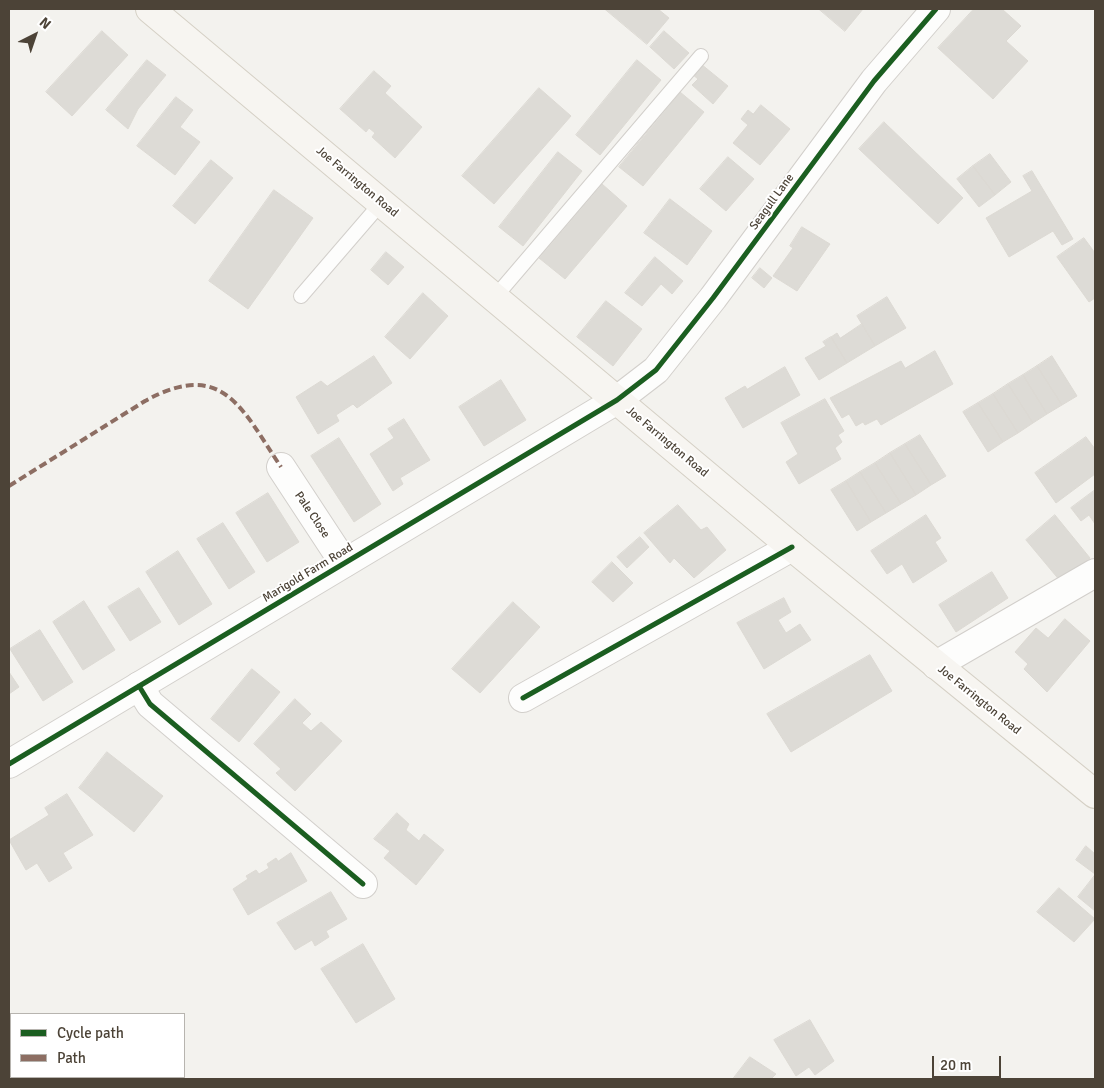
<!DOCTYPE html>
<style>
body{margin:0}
#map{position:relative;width:1104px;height:1088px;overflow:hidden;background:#f3f2ee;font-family:Signika,sans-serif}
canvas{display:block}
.frame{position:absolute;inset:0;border:10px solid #4c4337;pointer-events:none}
.legend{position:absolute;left:10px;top:1013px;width:175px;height:65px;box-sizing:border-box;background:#fff;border:1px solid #b7b4af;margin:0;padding:6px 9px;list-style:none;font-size:15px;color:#4c4337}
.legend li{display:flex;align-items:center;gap:10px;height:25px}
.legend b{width:25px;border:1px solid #b7b4af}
.north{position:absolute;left:10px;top:10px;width:50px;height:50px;-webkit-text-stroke:4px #fff;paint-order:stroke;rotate:41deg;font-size:14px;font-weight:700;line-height:20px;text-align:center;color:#4c4337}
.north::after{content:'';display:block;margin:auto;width:18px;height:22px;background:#4c4337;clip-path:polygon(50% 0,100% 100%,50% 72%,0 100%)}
.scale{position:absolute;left:932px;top:1056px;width:69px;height:22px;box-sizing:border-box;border:2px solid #4c4337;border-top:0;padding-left:6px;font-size:15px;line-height:18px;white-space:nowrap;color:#4c4337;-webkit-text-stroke:4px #fff;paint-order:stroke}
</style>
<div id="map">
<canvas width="1104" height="1088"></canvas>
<div class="frame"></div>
<ul class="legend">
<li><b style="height:6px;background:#1b5e20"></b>Cycle path</li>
<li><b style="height:6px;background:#8d6e63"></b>Path</li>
</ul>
<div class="north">N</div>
<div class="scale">20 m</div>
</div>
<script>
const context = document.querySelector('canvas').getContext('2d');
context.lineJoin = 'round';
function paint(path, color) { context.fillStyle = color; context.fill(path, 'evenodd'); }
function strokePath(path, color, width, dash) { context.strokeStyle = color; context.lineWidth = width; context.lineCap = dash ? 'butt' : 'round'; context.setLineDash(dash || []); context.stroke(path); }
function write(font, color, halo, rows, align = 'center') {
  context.font = font + ' Signika,sans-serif'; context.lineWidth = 4; context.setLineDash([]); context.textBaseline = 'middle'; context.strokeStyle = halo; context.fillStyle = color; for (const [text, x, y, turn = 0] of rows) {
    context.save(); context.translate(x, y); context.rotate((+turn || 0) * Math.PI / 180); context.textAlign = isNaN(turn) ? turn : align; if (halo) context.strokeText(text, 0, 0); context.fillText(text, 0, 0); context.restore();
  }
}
const building = new Path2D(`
 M605,9h53l11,9 -22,26z
 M819,9h44l-18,22z
 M974,9h28l19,17 -15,15 22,20 -35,38 -55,-51z
 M102,31l26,24 -56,61 -26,-24z
 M664,31l25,22 -15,16 -24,-22z
 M147,60l19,15 -28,34 -10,20 -22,-19z
 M637,60l24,20 -61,75 -24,-20z
 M701,64l27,22 -15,18 -21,-19 6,-6 -6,-5z
 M374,71l17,15 -6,7 37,34 -27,31 -23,-21 3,-4 -6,-5 -3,4 -26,-23z
 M539,88l32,28 -77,88 -32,-28z
 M680,92l24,20 -61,74 -24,-19z
 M176,97l17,13 -13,17 20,15 -25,33 -38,-29z
 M761,105l29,24 -30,36 -27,-22 15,-18 -7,-6 7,-9 5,4z
 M884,122l79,76 -25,26 -79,-75z
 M558,152l24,19 -59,75 -24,-19z
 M990,154l21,28 -16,13 -22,-29z
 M728,157l26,22 -28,32 -26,-22z
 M211,160l22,18 -38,46 -22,-18z
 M973,166l22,29 -16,12 -22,-28z
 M1032,171l41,68 -11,6 -9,-14 -44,26 -23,-39 46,-27 -9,-15z
 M602,184l25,22 -62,73 -26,-21z
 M274,190l39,28 -65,91 -39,-28z
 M670,199l42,32 -25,34 -43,-32z
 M802,227l28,17 -33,47 -24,-15 20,-28 -3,-2z
 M1084,238l11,15v45l-6,4 -32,-45z
 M386,252l18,15 -16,18 -17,-15z
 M655,257l28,24 -11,13 -11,-10 -19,22 -17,-13z
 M760,268l12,10 -8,10 -12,-10z
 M423,293l25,23 -38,43 -25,-22z
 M887,297l19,31 -31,18 -18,-30z
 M606,301l36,28 -29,37 -36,-29z
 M862,324l13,22 -28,17 -16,-26 6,-4 3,5z
 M831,337l16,26 -28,17 -14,-22 21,-12 -3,-4z
 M935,351l18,33 -72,41 -4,-6 -12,6 -2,-3 -7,4 -7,-12 -7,4 -12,-20 71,-37 4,7z
 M374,356l18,27 -35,25 -4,-4 -17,11 3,6 -21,13 -22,-37 25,-16 6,5z
 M1052,356l25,40 -15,9 -25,-39z
 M1037,366l25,39 -15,9 -24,-39z
 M785,367l15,28 -57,33 -18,-30 20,-12 2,3z
 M1023,375l24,39 -14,9 -25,-39z
 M501,380l25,40 -42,26 -25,-39z
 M1008,384l25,39 -15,10 -25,-39z
 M993,394l25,39 -15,9 -25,-39z
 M825,399l19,32 -6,4 4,7 -7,6 6,11 -42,25 -13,-22 12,-8 -17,-31z
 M978,403l25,39 -15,10 -25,-40z
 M404,419l26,41 -30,18 3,6 -10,7 -23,-37 24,-16 -6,-9z
 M920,435l26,41 -15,9 -26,-41z
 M1086,437l9,12v25l-39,29 -21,-30z
 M339,438l42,66 -27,18 -43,-66z
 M905,444l26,41 -15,10 -26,-42z
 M890,453l26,42 -15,9 -26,-41z
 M875,463l26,41 -15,9 -26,-41z
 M860,472l26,41 -15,9 -25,-41z
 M846,481l25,41 -14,9 -26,-41z
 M1095,490v34l-6,-9 -8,6 -10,-13z
 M268,493l31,49 -32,20 -31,-49z
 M678,505l23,25 6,-3 19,23 -32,28 -20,-20 -4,5 -26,-30z
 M926,515l15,23 -6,4 12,19 -34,22 -11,-19 -15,10 -16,-23z
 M1055,515l35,43 -29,24 -35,-42z
 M223,523l32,49 -26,17 -32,-50z
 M640,537l9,10 -22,21 -10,-11z
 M178,551l34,53 -33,21 -33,-53z
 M612,562l21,21 -20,19 -21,-20z
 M992,572l16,26 -52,34 -17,-27z
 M139,588l22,34 -31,19 -22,-34z
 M784,598l7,14 -13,8 8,13 14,-9 11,16 -47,29 -27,-46z
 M84,601l31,49 -32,20 -30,-48z
 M513,602l27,25 -60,66 -28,-24z
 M1065,619l25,22 -43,51 -23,-23 4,-5 -13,-12 21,-24 12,10z
 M40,630l33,52 -30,19 -33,-52z
 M870,655l22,36 -101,61 -24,-38z
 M252,669l28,23 -41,50 -28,-23z
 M9,672l10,15 -10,7z
 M295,699l16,15 -9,9 9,8 10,-9 21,19 -47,50 -19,-18 5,-4 -27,-25z
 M107,752l56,44 -29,36 -55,-44z
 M67,794l26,41 -30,18 9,15 -23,14 -12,-19 -11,7 -17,-30 40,-25 -4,-7z
 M397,813l12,11 -3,6 13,11 5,-7 20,16 -28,35 -32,-27 6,-7 -16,-12z
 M1086,846l9,8v20l-19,-14z
 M291,853l16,28 -59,34 -15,-26 15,-10 -2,-3 10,-6 3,4 10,-6 -2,-4 9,-6 2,3z
 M1095,875v36l-17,-14z
 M1059,888l36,31 -21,23 -37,-30z
 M331,892l16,27 -21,12 3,6 -14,9 -3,-6 -17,10 -18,-27z
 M363,944l32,55 -39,24 -35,-54z
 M810,1020l24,41 -19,14 -6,-8 -13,9 -22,-36z
 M750,1057l26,17 -5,5h-38z`);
paint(building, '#dddbd6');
strokePath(building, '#dcd9d3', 1);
const service = new Path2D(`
 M301,296l81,-94
 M495,297l206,-241`);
const minor = new Path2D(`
 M617,400l39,-30 57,-72 161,-217 62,-72
 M281,467l63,96
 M936,665l159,-92
 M139,686l11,18 213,180
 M523,698l269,-151`);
const tertiary = new Path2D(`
 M9,764l608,-364`);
const secondary = new Path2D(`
 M150,9l642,538 303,247`);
strokePath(service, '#d2cfcb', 16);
strokePath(minor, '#d2cfcb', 30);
strokePath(tertiary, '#d2cfcb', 30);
strokePath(secondary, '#d5d0c5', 30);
strokePath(service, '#fdfdfc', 14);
strokePath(minor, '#fdfdfc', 28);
strokePath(tertiary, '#fdfdfc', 28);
strokePath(secondary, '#f7f5f1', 28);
strokePath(new Path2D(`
 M9,486l136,-85c78,-43 97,8 136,66`), '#8d6e63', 4, [8, 4]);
strokePath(new Path2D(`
 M139,686l11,18 213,180
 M523,698l269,-151
 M9,764l608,-364 39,-30 57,-72 161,-217 62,-72`), '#1b5e20', 5);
write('12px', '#4c4337', '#fff', [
 ["Joe Farrington Road",357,182,40],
 ["Seagull Lane",772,202,-54],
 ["Joe Farrington Road",667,442,40],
 ["Pale Close",312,515,56],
 ["Marigold Farm Road",308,573,-31],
 ["Joe Farrington Road",979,700,39]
]);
</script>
